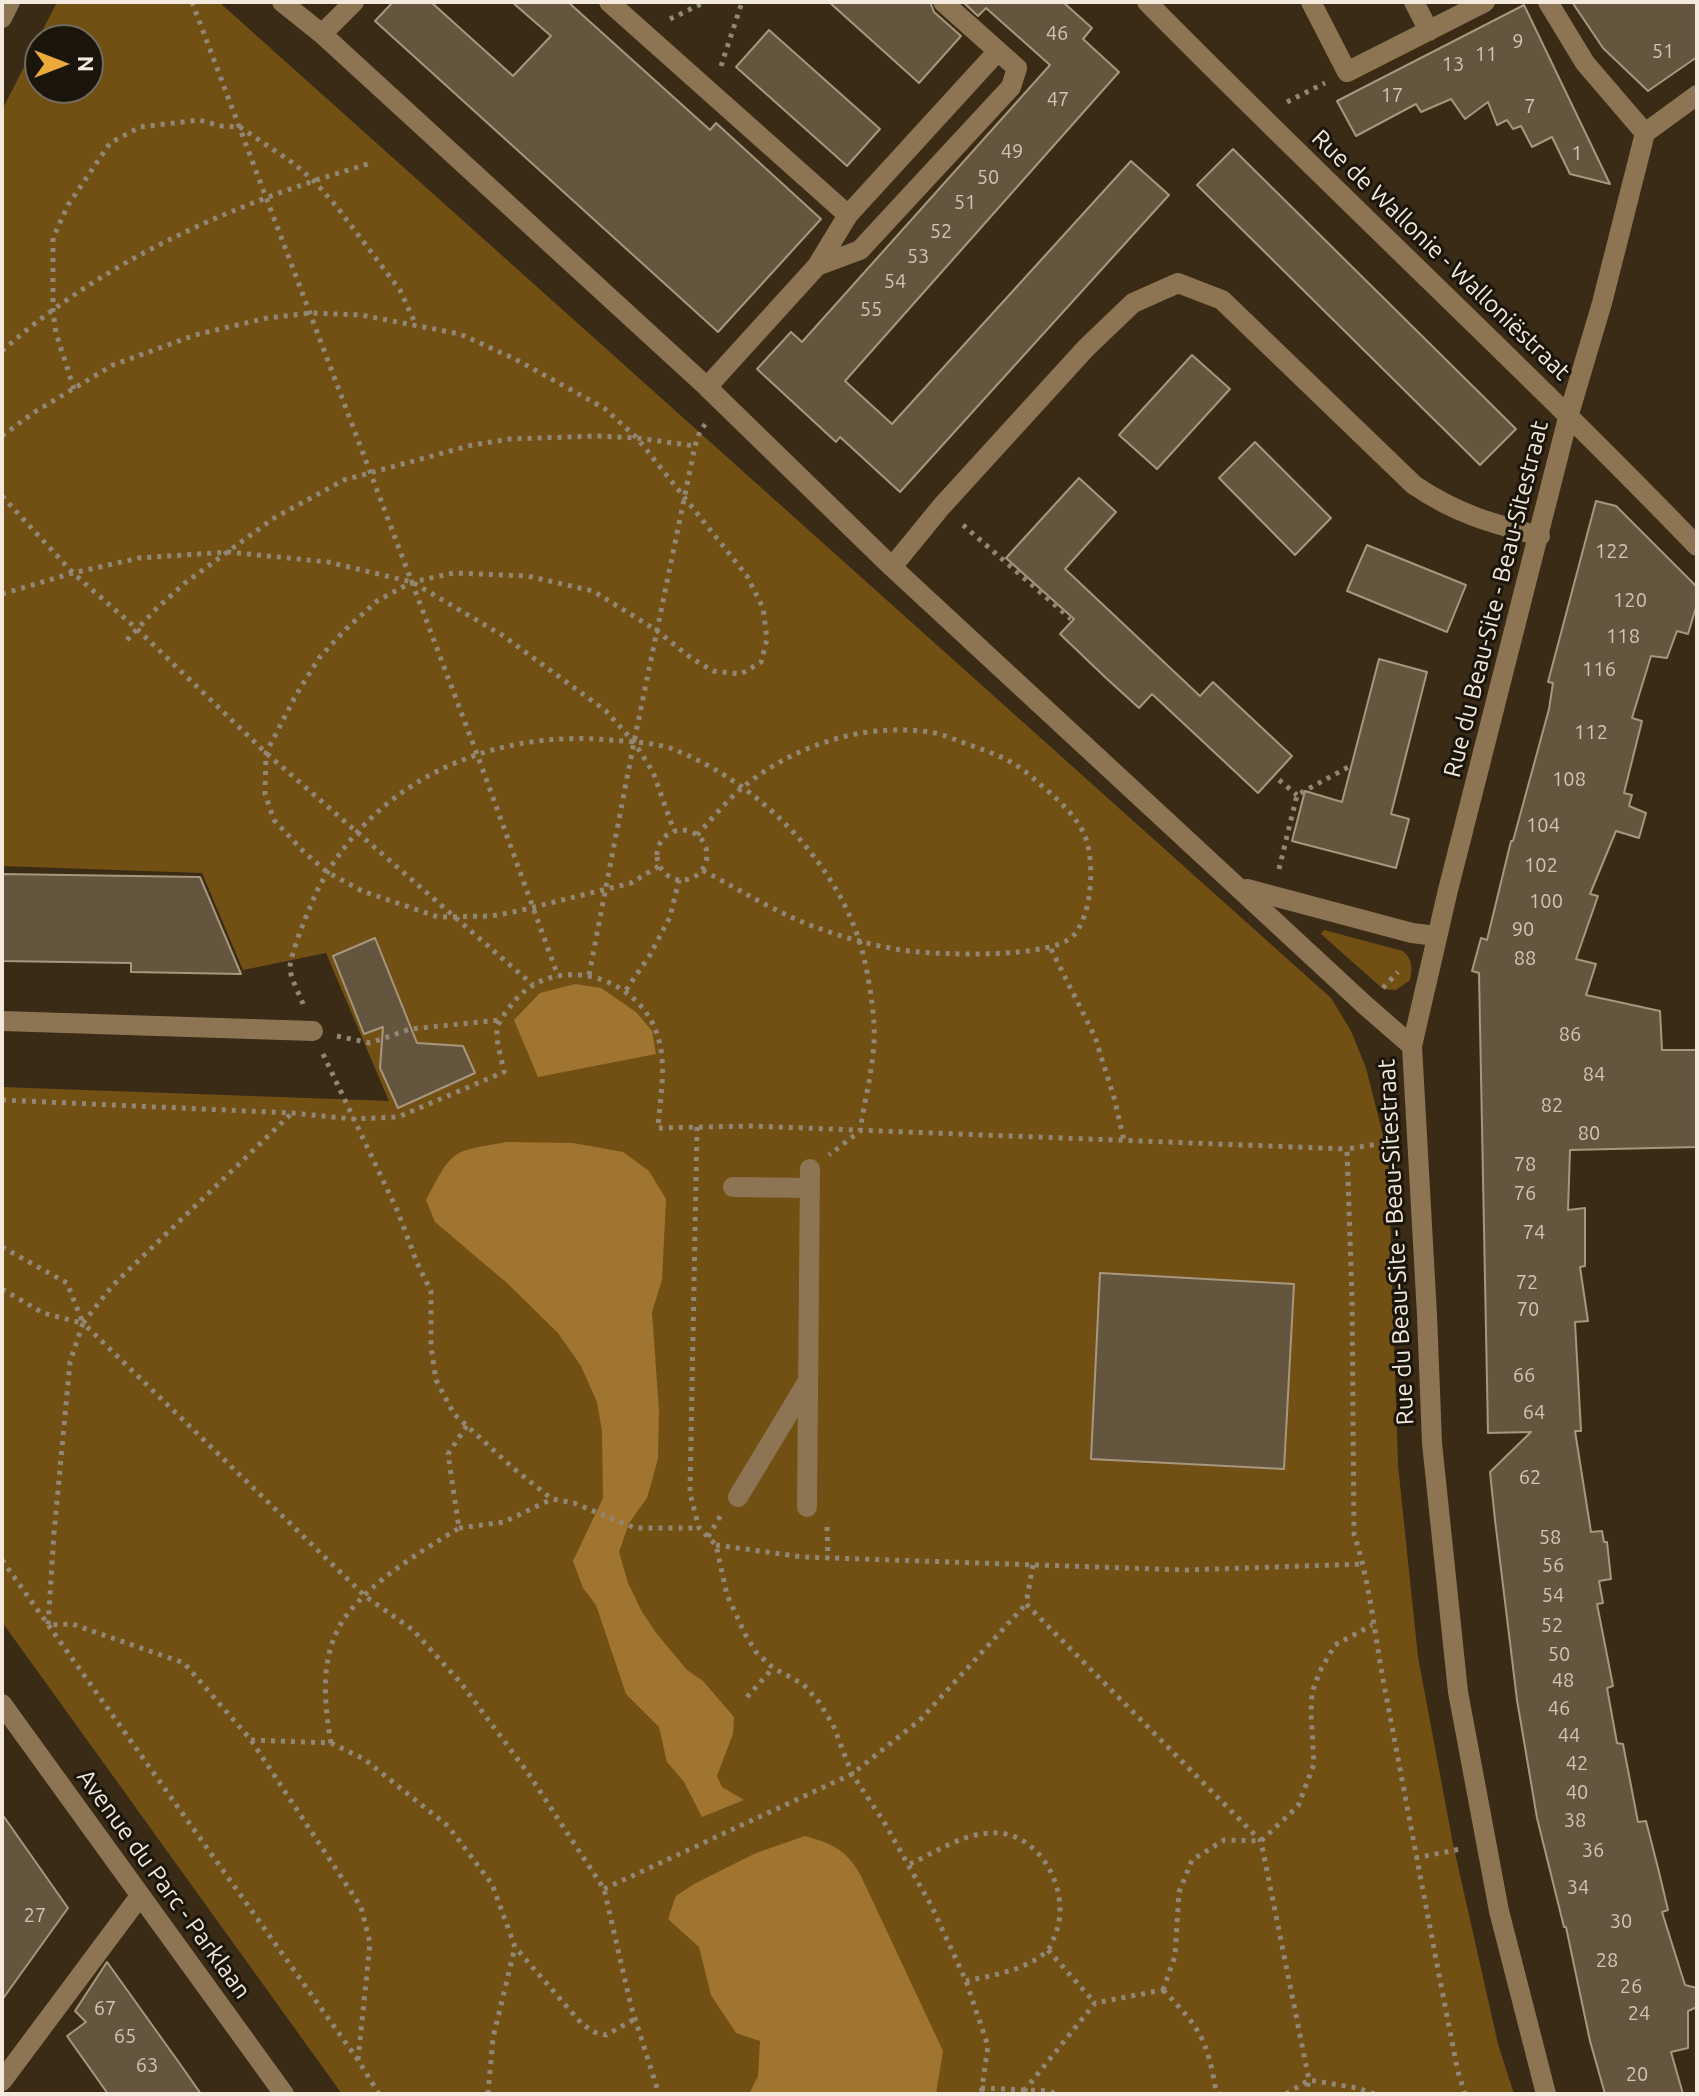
<!DOCTYPE html>
<meta charset="utf-8">
<style>
body{margin:0}
#map{position:relative;width:1699px;height:2096px;overflow:hidden;background:#392b16;font-family:Ubuntu,sans-serif}
canvas{display:block}
.frame{position:absolute;inset:0;border:4px solid #f3eadd;pointer-events:none}
.north{position:absolute;left:24px;top:24px;width:80px;height:80px;box-sizing:border-box;background:#1b150c;border:2px solid #716a60;border-radius:50%;rotate:90deg;font-size:22px;font-weight:700;line-height:32px;text-align:center;color:#f3eadd}
.north::after{content:'';display:block;margin:auto;width:28px;height:36px;background:#ebaa39;clip-path:polygon(50% 0,100% 100%,50% 72%,0 100%)}
</style>
<div id="map">
<canvas width="1699" height="2096"></canvas>
<div class="frame"></div>
<div class="north">N</div>
</div>
<script>
const context = document.querySelector('canvas').getContext('2d');
context.lineJoin = 'round';
function paint(path, color) { context.fillStyle = color; context.fill(path, 'evenodd'); }
function strokePath(path, color, width, dash) { context.strokeStyle = color; context.lineWidth = width; context.lineCap = dash ? 'butt' : 'round'; context.setLineDash(dash || []); context.stroke(path); }
function write(font, color, halo, rows, align = 'center') {
  context.font = font + ' Ubuntu,sans-serif'; context.lineWidth = 6; context.setLineDash([]); context.textBaseline = 'middle'; context.strokeStyle = halo; context.fillStyle = color; for (const [text, x, y, turn = 0] of rows) {
    context.save(); context.translate(x, y); context.rotate((+turn || 0) * Math.PI / 180); context.textAlign = isNaN(turn) ? turn : align; if (halo) context.strokeText(text, 0, 0); context.fillText(text, 0, 0); context.restore();
  }
}
paint(new Path2D(`
 M57,2h162l1112,996 20,33 15,37 22,87 10,310 20,192 35,187 45,200 16,50h-1172l-340,-472v-535l387,14 -63,-148 -83,17 -41,-97 -200,-7v-756zM40,40h48v48h-48z
 M1324,930l79,21c9,8 10,16 7,29l-14,10 -13,-1 -62,-55z`), '#725013');
paint(new Path2D(`
 M575,984l26,4 35,24 16,19 4,23 -118,23 -24,-57 26,-27z
 M507,1142l66,1 50,9 26,19 17,28 -4,81 -10,32 7,99 -1,48 -11,39 -18,25 -10,29 9,31 14,29 15,22 30,36 16,11 31,36 -1,17 -16,42 5,11 22,13 -42,17 -18,-35 -17,-20 -8,-35 -33,-33 -30,-89 -13,-17 -10,-27 30,-63 -1,-67 -5,-29 -16,-36 -23,-33 -51,-50 -72,-61 -9,-22c28,-52 24,-48 81,-58z
 M805,1836c28,8 40,13 55,38l83,177 -7,43h-187l9,-18 2,-35 -24,-8 -25,-38 -12,-48 -31,-28 8,-23 18,-12 62,-31z`), '#a0752f');
const building = new Path2D(`
 M393,2h38l82,74 38,-40 -39,-34h56l142,128 6,-7 105,96 -103,113 -343,-311z
 M829,2h101l4,10 27,24 -42,47z
 M963,2h100l29,26 -9,11 36,33 -274,309 47,43 239,-263 38,34 -269,297 -60,-55 -4,5 -79,-73 34,-37 11,10 248,-277 -64,-57 -8,8z
 M1572,2h125v55l-49,34 -45,-43z
 M1524,5l86,179 -40,-10 -18,-37 -20,10 -11,-21 -8,3 -6,-9 -10,5 -9,-23 -23,17 -14,-20 -30,13 -5,-8 -60,32 -19,-35z
 M769,30l111,99 -33,37 -111,-99z
 M1233,149l283,280 -36,36 -283,-280z
 M1192,355l38,34 -73,80 -38,-34z
 M1255,442l76,76 -36,37 -76,-77z
 M1079,478l37,34 -51,57 135,127 13,-14 79,74 -34,37 -106,-99 -13,14 -33,-30 -46,-44 14,-15 -68,-61z
 M1596,501l20,5 81,81v17l-9,30 -11,-3 -10,27 -16,-2 -19,62 10,3 -18,72 8,2 -3,11 17,7 -7,25 -23,-7 -26,63 8,2 -22,63 20,5 -10,31 74,16 2,39h35v97l-127,3 -2,60 17,-2v58l-5,1 8,54 -13,1 6,109h-6l16,101 11,-1 2,11h3l4,37 -12,2 4,22 -6,1 16,82 -6,2 10,55 6,1 15,78 8,-1 13,51 9,38 -6,2 23,73 12,3v19l-9,4v37l-17,4 12,42h-78l-15,-53 -24,-114h-2l-27,-109 -20,-118 -22,-180 -5,-48 41,-40 -43,1 -9,-460 -7,-2 9,-33 6,2 24,-99h2l36,-132 4,-26 -5,-1z
 M1367,545l99,40 -19,47 -100,-41z
 M1379,659l48,13 -36,142 18,5 -13,49 -104,-27 13,-50 37,11z
 M2,874l198,3 41,97 -110,-2v-9l-129,-2z
 M375,938l42,105 46,3 12,27 -77,35 -18,-40 3,-41 -19,7 -31,-78z
 M1100,1273l194,11 -10,185 -193,-10z
 M2,1814l66,94 -66,92z
 M107,1962l73,102 21,30h-93l-41,-58 19,-14 -11,-11z`);
paint(building, '#64553f');
strokePath(building, '#a8977f', 2);
strokePath(new Path2D(`
 M192,2l285,752 81,222
 M670,19l35,-17
 M721,66l21,-64
 M1287,102l38,-19
 M2,351c107,-95 234,-148 369,-188
 M74,389l-18,-56 -3,-22v-73l15,-33 42,-62 30,-16 59,-7 22,6 19,1 53,36 21,18 23,26 63,83 15,33
 M2,436l31,-23 80,-48 82,-30 72,-17 44,-5 50,2 99,19 55,25 89,49 33,30 110,138 16,32 4,31 -6,23 -20,12 -28,-3 -22,-13 -35,-28 -63,-39 -65,-15 -74,-3 -42,9 -35,19 -31,28 -27,29 -23,37 -30,58 -1,41 9,26 29,31 24,21 35,19 76,26 54,-1 26,-5 113,-28 28,-17
 M2,496l71,77 64,56 129,124 267,232
 M963,525l108,94
 M2,594l71,-21 66,-15 89,-6 100,10 84,20 90,53 104,76 28,31 19,30 21,59
 M127,640l29,-31 29,-26 89,-65 70,-38 128,-35 38,-6 88,-3 39,2 58,8
 M1279,780l18,15
 M657 855a25 25 0 1 1 50 0a25 25 0 1 1-50 0Z
 M697,835c15,-16 30,-35 46,-48 53,-43 125,-66 192,-54 10,2 20,7 29,10 28,10 46,15 69,35 20,18 46,37 54,64 7,26 5,71 -13,93 -20,24 -134,20 -165,16 -32,-4 -64,-13 -94,-24 -40,-15 -75,-37 -113,-57
 M1279,869l18,-74 55,-30
 M1051,949l44,88 20,64 9,40
 M589,975l45,-233 61,-296 5,-15 7,-9
 M1383,988l15,-16
 M626,990l24,-35 20,-38 9,-37
 M303,1004c-4,-11 -11,-23 -13,-34 -2,-12 21,-66 27,-79 56,-110 173,-162 293,-151 21,2 46,2 65,10 81,32 157,107 184,190 7,20 14,63 15,84 2,35 -9,73 -14,107l-31,24
 M337,1036l33,7 40,-14 90,-9
 M323,1054l75,158 19,51 14,28v56l5,33 18,34 59,54 39,31 22,4 61,25h64
 M2,1100l290,13 61,6 45,-2 106,-45c-2,-12 -8,-29 -7,-42 1,-9 10,-19 15,-26 42,-54 128,-28 146,33 9,29 2,61 0,91l94,-2 595,23
 M697,1127l-7,366 9,35 17,17 11,50 18,39 11,18 17,16 30,16 16,18 14,23 19,49 32,48 48,85 34,74 22,65 -7,48
 M1390,1136l-5,7 -38,6 5,147 2,238c17,51 21,107 32,161 24,126 47,251 72,377l7,22
 M2,1247l65,36 16,40
 M2,1289l41,24 39,10
 M83,1323l30,-38 178,-171
 M827,1527l1,31
 M459,1528l45,-6 48,-23
 M708,1537l13,-22
 M716,1545l87,12 383,13 178,-6
 M2,1560l356,500 21,34
 M1033,1565l-7,39 235,237 48,239 -3,14
 M747,1697l26,-29
 M251,1740l80,3 33,16 84,67 44,58 23,63 67,77 12,8 12,3 29,-16
 M331,1743c-6,-35 -10,-72 3,-105 17,-46 85,-85 125,-110l-11,-74 20,-30
 M1415,1858l46,-9
 M910,1864c24,-11 52,-30 80,-31 50,-4 83,60 65,102 -2,5 -4,12 -8,16 -22,20 -54,24 -81,30
 M604,1889l248,-115 68,-54 106,-116
 M1048,1950l47,53
 M1163,1990l12,-34 4,-64 13,-32 32,-20 37,1 37,-35 16,-42 -3,-51 1,-21 8,-21 15,-26 37,-20
 M1163,1990c37,38 44,49 53,101l4,3
 M358,2060l12,-117 -9,-36 -110,-167 -67,-77 -112,-39 -24,1 6,-92 16,-171 13,-39 282,273 48,34 47,52 68,91 76,116 27,117 28,88
 M981,2088l69,3 5,3
 M1024,2091l71,-88 68,-13
 M488,2094l5,-56 22,-91
 M1286,2094l23,-14 48,8 18,6`), '#928675', 5, [4, 6]);
strokePath(new Path2D(`
 M282,2l40,32 385,353 185,180 474,439 46,40
 M609,2l239,213
 M1147,2c181,184 371,359 550,544
 M1311,2l36,70 138,-70
 M1414,2l15,29
 M1548,2l37,61 60,70
 M2,18l8,-16
 M322,34l32,-32
 M817,266l43,-16 151,-163 6,-19 -74,-66
 M707,387l110,-121 31,-51 149,-163
 M892,567l49,-60 145,-159 47,-45 45,-20 44,17 192,185c43,29 76,38 126,51
 M1247,889l165,44 25,3
 M2,1021l311,10
 M733,1187l77,1
 M738,1497l70,-116
 M807,1507l3,-338
 M2,1704l282,390
 M2,2081l138,-185
 M1546,2094l-47,-183 -41,-219 -26,-249 -5,-128 -15,-269 36,-156 121,-476 33,-111 43,-170 52,-38`), '#8d7553', 20);
write('20px', '#cfc5b6', null, [
 ["46",1057,33],
 ["9",1518,41],
 ["51",1663,51],
 ["11",1486,54],
 ["13",1453,64],
 ["17",1392,95],
 ["47",1058,99],
 ["7",1530,106],
 ["49",1012,151],
 ["1",1577,153],
 ["50",988,177],
 ["51",965,202],
 ["52",941,231],
 ["53",918,256],
 ["54",895,281],
 ["55",871,309],
 ["122",1612,551],
 ["120",1630,600],
 ["118",1623,636],
 ["116",1599,669],
 ["112",1591,732],
 ["108",1569,779],
 ["104",1543,825],
 ["102",1541,865],
 ["100",1546,901],
 ["90",1523,929],
 ["88",1525,958],
 ["86",1570,1034],
 ["84",1594,1074],
 ["82",1552,1105],
 ["80",1589,1133],
 ["78",1525,1164],
 ["76",1525,1193],
 ["74",1534,1232],
 ["72",1527,1282],
 ["70",1528,1309],
 ["66",1524,1375],
 ["64",1534,1412],
 ["62",1530,1477],
 ["58",1550,1537],
 ["56",1553,1565],
 ["54",1553,1595],
 ["52",1552,1625],
 ["50",1559,1654],
 ["48",1563,1680],
 ["46",1559,1708],
 ["44",1569,1735],
 ["42",1577,1763],
 ["40",1577,1792],
 ["38",1575,1820],
 ["36",1593,1850],
 ["34",1578,1887],
 ["27",35,1915],
 ["30",1621,1921],
 ["28",1607,1960],
 ["26",1631,1986],
 ["67",105,2008],
 ["24",1639,2013],
 ["65",125,2036],
 ["63",147,2065],
 ["20",1637,2074]
]);
write('24px', '#f3eadd', '#1b150c', [
 ["Rue de Wallonie - Walloniëstraat",1441,255,44],
 ["Rue du Beau-Site - Beau-Sitestraat",1496,599,-76],
 ["Rue du Beau-Site - Beau-Sitestraat",1396,1242,-93],
 ["Avenue du Parc - Parklaan",164,1884,54]
]);
</script>
